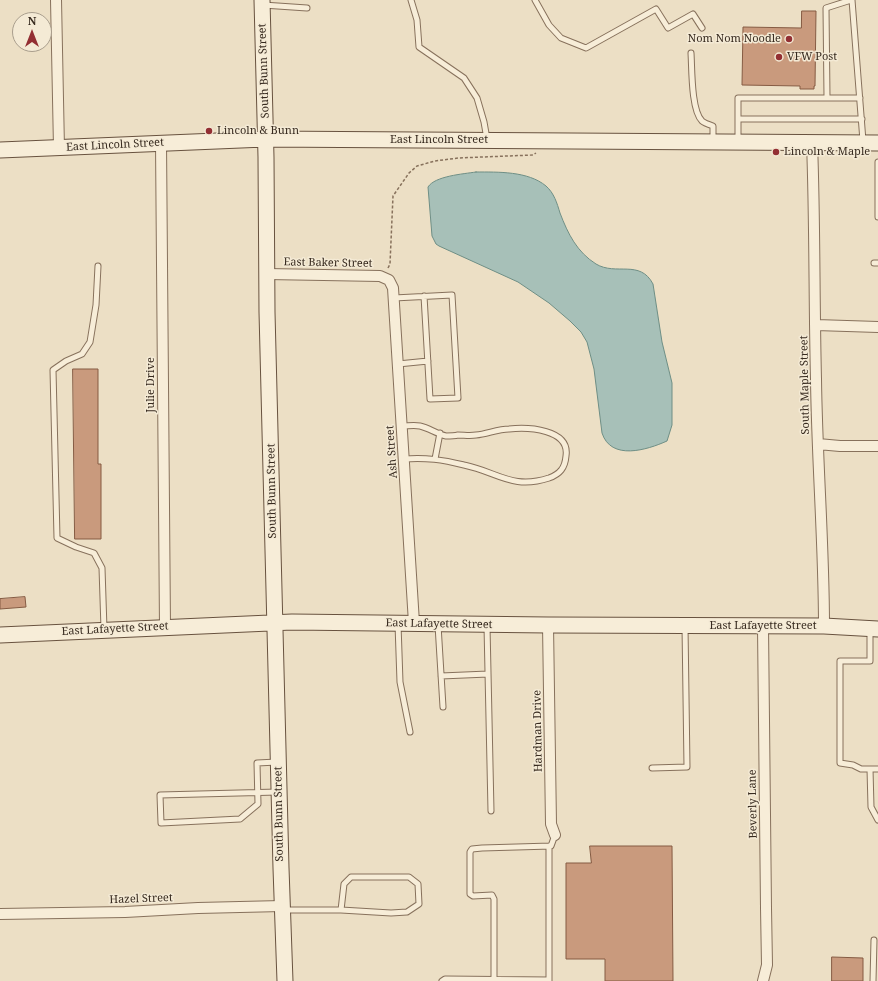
<!DOCTYPE html>
<style>
body{margin:0}
#map{position:relative;width:878px;height:981px;overflow:hidden;background:#ecdfc5;font-family:"Noto Serif",serif}
canvas{display:block}
.north{position:absolute;left:12px;top:12px;width:40px;height:40px;box-sizing:border-box;background:#f4ead5;border:1px solid #a89d8c;border-radius:50%;rotate:0deg;font-size:11px;font-weight:700;line-height:16px;text-align:center;color:#372a1f}
.north::after{content:'';display:block;margin:auto;width:14px;height:18px;background:#932f33;clip-path:polygon(50% 0,100% 100%,50% 72%,0 100%)}
</style>
<div id="map">
<canvas width="878" height="981"></canvas>
<div class="north">N</div>
</div>
<script>
const context = document.querySelector('canvas').getContext('2d');
context.lineJoin = 'round';
function paint(path, color) { context.fillStyle = color; context.fill(path, 'evenodd'); }
function strokePath(path, color, width, dash) { context.strokeStyle = color; context.lineWidth = width; context.lineCap = dash ? 'butt' : 'round'; context.setLineDash(dash || []); context.stroke(path); }
function write(font, color, halo, rows, align = 'center') {
  context.font = font + ' "Noto Serif",serif'; context.lineWidth = 3; context.setLineDash([]); context.textBaseline = 'middle'; context.strokeStyle = halo; context.fillStyle = color; for (const [text, x, y, turn = 0] of rows) {
    context.save(); context.translate(x, y); context.rotate((+turn || 0) * Math.PI / 180); context.textAlign = isNaN(turn) ? turn : align; if (halo) context.strokeText(text, 0, 0); context.fillText(text, 0, 0); context.restore();
  }
}
const water = new Path2D(`
 M476,172c22,0 52,-1 70,14 8,7 11,17 14,27 8,21 17,39 36,51 20,12 44,-5 57,20l9,58 10,41v42l-5,16c-20,9 -56,20 -65,-8l-8,-64 -7,-27 -6,-10 -11,-11 -21,-18 -31,-21 -79,-36 -3,-2 -4,-8 -4,-49c7,-11 35,-13 48,-15z`);
paint(water, '#a7c0b8');
strokePath(water, '#6e8e85', 1);
const building = new Path2D(`
 M802,11h14l-1,75h-1v3h-14v-3l-58,-1 1,-58 58,1z
 M73,369h25v95h3v75h-26z
 M25,597l1,10 -26,2v-10z
 M590,846h82l1,135h-68v-22h-39v-96h25z
 M832,957l31,1v23h-31z`);
paint(building, '#c99a7d');
strokePath(building, '#855b43', 1);
const lane = new Path2D(`
 M411,0l6,20 2,27 45,31 13,20 7,24 3,17
 M535,0l14,25 12,13 25,10 70,-39 12,19 25,-14 9,14
 M852,0l11,141
 M263,5l44,3
 M691,53c1,15 0,57 11,68 2,2 8,4 11,5v15
 M827,97l-1,-89 25,-8
 M738,119h124
 M738,141v-43h122
 M878,162v55
 M874,263h4
 M98,266l-2,39 -6,37 -8,12 -16,7 -13,9 4,168 19,9 18,6 8,15 2,61
 M394,298l58,-3 6,103 -28,1 -6,-103
 M398,364l30,-3
 M402,426c6,0 12,-1 18,0 9,2 17,8 26,10 4,0 8,0 12,-1 6,0 12,1 18,0 11,-1 22,-6 33,-6 19,-2 61,0 57,27 -1,12 -6,18 -17,22 -37,12 -51,-6 -85,-13 -21,-5 -38,-8 -60,-6
 M435,459l5,-26
 M398,624l2,58 10,50
 M438,625l5,82
 M487,626l4,185
 M870,629v32h-30v102l13,2 8,4h17
 M441,676l47,-2
 M277,762l-20,1 1,41 -18,15 -79,4 -1,-28c40,-1 79,-2 118,-3
 M652,768l35,-1 -2,-141
 M870,769l1,38 7,13
 M283,910h58l50,3 16,-1 12,-8 -1,-20 -9,-7h-58l-7,7 -3,26
 M494,979v-80l-2,-4 -19,1 -3,-2v-42l2,-3 10,-1 69,-2 4,-11
 M442,981l3,-2 104,1
 M549,981v-135
 M873,981l1,-41`);
const street = new Path2D(`
 M56,0l3,148
 M161,143l4,484
 M812,143c3,78 2,157 4,236 1,82 8,165 8,247
 M267,274l113,2 9,4 4,8 21,335
 M816,325l62,2
 M818,444l22,2h38
 M548,625l3,199 4,11
 M0,914l125,-2 73,-4 84,-2
 M763,981l4,-16 -1,-57 -3,-281`);
const secondary = new Path2D(`
 M262,0l4,157 1,155 14,556 4,113
 M0,150l265,-11 613,4
 M0,635l292,-13 256,3 276,1 54,3`);
strokePath(lane, '#87715c', 7);
strokePath(street, '#87715c', 12);
strokePath(secondary, '#68523f', 17);
strokePath(new Path2D(`
 M388,268l2,-4 3,-68 16,-23 8,-7 18,-5 23,-3 75,-3 3,-2`), '#87715c', 1.5, [3, 2]);
strokePath(lane, '#f7edd8', 5);
strokePath(street, '#f7edd8', 10);
strokePath(secondary, '#f7edd8', 15);
for (const [x, y, r, color] of [
 [789,39,4,"#932f33"],
 [779,57,4,"#932f33"],
 [209,131,4,"#932f33"],
 [776,152,4,"#932f33"]
]) { const dot = new Path2D(); dot.arc(x, y, r, 0, 2 * Math.PI); context.fillStyle = color; context.fill(dot); strokePath(dot, '#f4ead5', 1.5); }
write('11px', '#372a1f', '#f4ead5', [
 ["Nom Nom Noodle",781,39,"right"],
 ["VFW Post",787,57],
 ["Lincoln & Bunn",217,131],
 ["Lincoln & Maple",784,152]
], 'left');
write('11px', '#372a1f', '#f4ead5', [
 ["South Bunn Street",264,71,-92],
 ["East Lincoln Street",439,140],
 ["East Lincoln Street",115,145,-3],
 ["East Baker Street",328,263,1],
 ["Julie Drive",151,385,-90],
 ["South Maple Street",805,385,-91],
 ["Ash Street",392,452,-94],
 ["South Bunn Street",272,491,-91],
 ["East Lafayette Street",439,624,1],
 ["East Lafayette Street",763,626],
 ["East Lafayette Street",115,629,-3],
 ["Hardman Drive",538,731,-91],
 ["Beverly Lane",753,804,-91],
 ["South Bunn Street",279,814,-91],
 ["Hazel Street",141,899,-2]
]);
</script>
